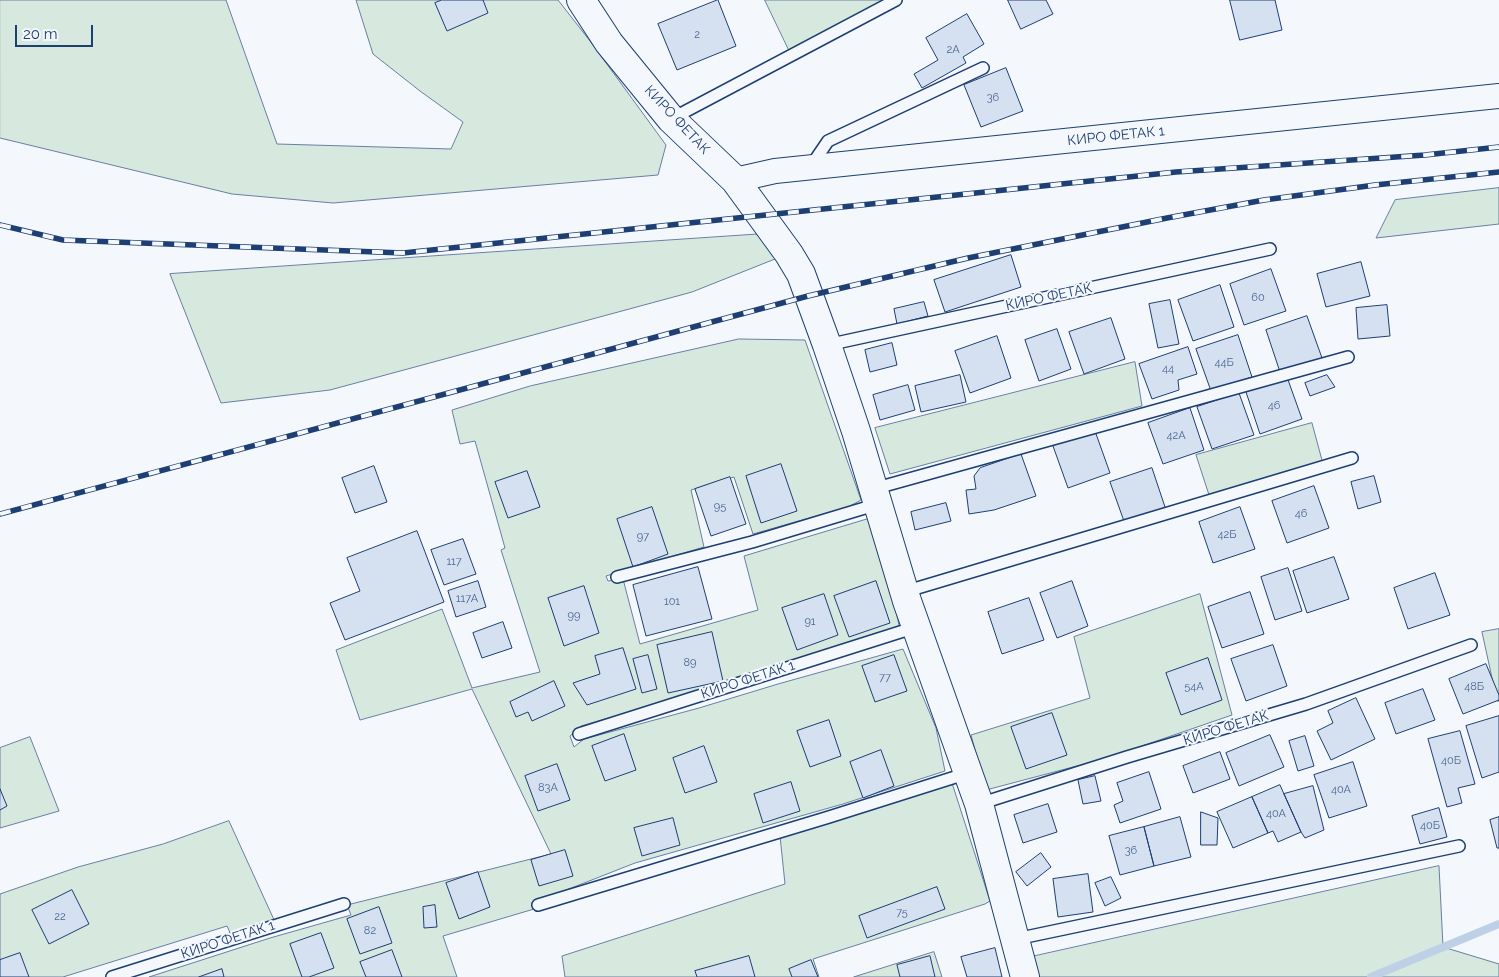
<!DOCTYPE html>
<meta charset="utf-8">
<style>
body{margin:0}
#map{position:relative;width:1499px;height:977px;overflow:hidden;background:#f4f7fb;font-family:Raleway,sans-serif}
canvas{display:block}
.scale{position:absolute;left:15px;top:25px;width:78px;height:22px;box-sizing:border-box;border:2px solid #1d3f73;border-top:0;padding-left:6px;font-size:15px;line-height:18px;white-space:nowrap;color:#1d3f73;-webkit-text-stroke:4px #f4f7fb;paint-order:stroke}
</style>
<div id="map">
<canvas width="1499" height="977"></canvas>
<div class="scale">20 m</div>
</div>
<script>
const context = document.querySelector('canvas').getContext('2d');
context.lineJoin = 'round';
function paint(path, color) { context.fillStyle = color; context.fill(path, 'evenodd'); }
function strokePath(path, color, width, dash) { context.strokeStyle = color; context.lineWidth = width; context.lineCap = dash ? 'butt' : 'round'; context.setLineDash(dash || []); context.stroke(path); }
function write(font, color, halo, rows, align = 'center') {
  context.font = font + ' Raleway,sans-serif'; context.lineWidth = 4; context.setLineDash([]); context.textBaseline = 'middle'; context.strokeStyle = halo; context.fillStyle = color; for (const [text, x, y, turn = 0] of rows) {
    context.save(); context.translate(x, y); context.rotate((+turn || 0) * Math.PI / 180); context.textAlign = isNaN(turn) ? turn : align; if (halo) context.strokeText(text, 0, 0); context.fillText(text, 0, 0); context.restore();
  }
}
const green = new Path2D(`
 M0,0h226l51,144 174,5 12,-27 -43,-31 -47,-37 -17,-54h202l32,41 76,104 -8,30 -325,28 -101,-9 -232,-56z
 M765,0h131l-105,54z
 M1499,188v36l-123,14 19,-38z
 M763,234l12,25 -83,33 -362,98 -109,13 -51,-129z
 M739,339l66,1 56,160 -13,7 -95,27 -19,-57 -43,13 13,57 -98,29 2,5 15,-2 17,65 118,-34 -14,-54 126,-38 18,57 13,59 -320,92 -11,10 4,11 10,-8 115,-31 79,-24 125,-35 33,79 9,43 -102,33 -208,59 -102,40 1,6 -91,27 14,41h-308l121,-39 81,-23 -4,-10 204,-51 -79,-165 -112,31 -24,-70 106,-41 30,79 68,-16 -39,-122 4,-2 -30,-107 -15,3 -8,-34 78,-24z
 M1135,362l7,44 -252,68 -15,-46z
 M1312,423l11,41 -113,34 -14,-43z
 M1200,594l32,121 -125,43 -121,32 -15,-55 119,-37 -16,-61z
 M1499,629v72h-2l-15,-69z
 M30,737l29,74 -59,17v-80z
 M952,783l38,118 -5,3 -172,55 6,18h-254l-3,-21 223,-72 -5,-48z
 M229,821l46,101 -43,15 -5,-11 -164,51h-61l-2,-4v-79l78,-27 85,-23z
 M1439,866l4,81 56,17v13h-474l-3,-18z
 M934,952l8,25h-88z`);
paint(green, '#d7e8df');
strokePath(green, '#687fa3', 1);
strokePath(new Path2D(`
 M1371,977l128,-53`), '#bed0e5', 8);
const building = new Path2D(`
 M442,0h41l5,13 -41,18 -12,-28z
 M718,0l18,46 -59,24 -19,-46z
 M1008,0h38l7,14 -32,15z
 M1230,0h45l7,30 -42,10z
 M967,14l17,30 -21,13 3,6 -44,25 -8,-14 24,-14 -12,-22z
 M1006,68l17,43 -42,16 -17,-42z
 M1011,255l10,32 -76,25 -11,-32z
 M1361,262l9,34 -44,11 -9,-33z
 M1271,269l15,42 -42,14 -14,-41z
 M1220,285l14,42 -41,14 -15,-41z
 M1170,300l9,44 -21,4 -9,-44z
 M924,302l4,14 -31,8 -3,-15z
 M1387,305l3,31 -32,3 -2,-31z
 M1307,316l15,42 -42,14 -14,-42z
 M1111,318l14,41 -41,15 -15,-42z
 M1057,329l14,40 -32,12 -14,-41z
 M1238,335l14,42 -41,14 -15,-42z
 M997,336l14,42 -41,15 -15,-42z
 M892,343l5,22 -27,7 -5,-22z
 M1188,347l9,27 -19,6 1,10 -27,9 -13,-35z
 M960,375l6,27 -45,10 -6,-26z
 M1327,375l8,12 -25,9 -5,-13z
 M1287,377l15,42 -42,15 -14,-42z
 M908,385l7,25 -35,10 -7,-25z
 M1239,393l15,42 -42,14 -15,-42z
 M1190,408l14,42 -41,14 -15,-41z
 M1095,431l15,42 -42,15 -15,-42z
 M1021,454l15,42 -42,14 -25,4 -3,-24 10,-1 -2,-13 6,-8z
 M781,464l16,47 -36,12 -15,-47z
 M374,466l13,36 -32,11 -13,-35z
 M1152,468l14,42 -41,14 -15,-42z
 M527,471l13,36 -32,11 -13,-36z
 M1374,476l7,26 -23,7 -7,-27z
 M730,477l16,47 -35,12 -16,-47z
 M1314,486l15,42 -42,15 -15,-42z
 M946,503l5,18 -36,9 -4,-18z
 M652,507l16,47 -35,13 -16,-48z
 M1240,507l15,42 -42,14 -14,-41z
 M417,531l27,71 -99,38 -15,-37 30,-12 -13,-33z
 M463,539l13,35 -32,11 -13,-35z
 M1334,557l15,42 -42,14 -14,-42z
 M698,567l14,52 -66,17 -13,-51z
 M1288,568l14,43 -27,9 -14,-43z
 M1435,573l15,42 -42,14 -14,-41z
 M478,581l8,26 -30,10 -8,-26z
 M876,581l14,42 -41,14 -15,-41z
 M1072,581l16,45 -31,12 -17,-45z
 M584,586l15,47 -35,13 -16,-48z
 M1250,592l14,42 -42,14 -14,-41z
 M824,594l14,41 -41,15 -15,-42z
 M1029,598l15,42 -42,14 -14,-42z
 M503,622l9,26 -30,10 -9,-25z
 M712,632l11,49 -55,12 -11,-48z
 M1273,645l14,41 -41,15 -15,-42z
 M623,648l13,41 -49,16 -14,-22 27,-9 -5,-18z
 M648,655l9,34 -15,4 -9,-34z
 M894,655l13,36 -32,11 -13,-36z
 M1208,658l14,42 -41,15 -15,-42z
 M1486,664l13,31v5l-36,14 -14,-35z
 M554,681l11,25 -33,15 -4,-9 -12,5 -6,-15z
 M1423,689l12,31 -39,14 -11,-31z
 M1356,698l19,41 -44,21 -14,-29 16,-8 -5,-12z
 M1052,713l15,42 -41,14 -15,-42z
 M1499,716v56l-17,6 -16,-52z
 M829,720l12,36 -31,11 -13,-36z
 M1460,731l15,53 -17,4 4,15 -15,4 -19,-68z
 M624,734l12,36 -31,11 -13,-35z
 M1270,735l14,32 -45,19 -13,-33z
 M1305,736l9,30 -16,5 -9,-30z
 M704,746l13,36 -32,11 -12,-35z
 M881,750l13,36 -31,12 -13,-36z
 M1220,752l10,27 -37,14 -10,-27z
 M1353,762l14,44 -38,12 -15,-43z
 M557,764l13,36 -32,11 -13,-35z
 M1149,772l12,37 -41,14 -6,-18 9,-4 -6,-18z
 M1095,776l6,25 -18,3 -5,-24z
 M791,782l9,29 -37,12 -9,-29z
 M1280,785l21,47 -23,10 -5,-11 -5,2 -16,-36z
 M1313,786l11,44 -19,8 -4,-6 -17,-38z
 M0,789l7,17 -7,4z
 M1252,797l16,36 -35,15 -16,-36z
 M1048,804l9,28 -34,11 -9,-28z
 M1439,808l8,29 -27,7 -8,-28z
 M1201,812l17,6 -1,27h-16z
 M1180,817l11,40 -37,9 -10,-39z
 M1499,817v31h-2l-7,-28z
 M673,818l7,27 -38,11 -8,-28z
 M1144,827l10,39 -34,9 -11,-39z
 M565,850l8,26 -34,10 -8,-26z
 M1041,853l10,14 -24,19 -11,-14z
 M478,872l12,35 -31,12 -13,-36z
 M1088,874l5,38 -35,5 -5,-38z
 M1111,877l10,21 -16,8 -10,-23z
 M937,887l8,22 -78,29 -8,-22z
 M72,890l17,34 -40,20 -17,-34z
 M435,905l2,22 -13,1 -1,-21z
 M379,907l13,36 -32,11 -13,-35z
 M321,933l13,35 -25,9h-7l-12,-33z
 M995,948l7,29h-35l-6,-20z
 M392,950l10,27h-36l-6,-15z
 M20,953l9,24h-29v-17z
 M749,956l6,21h-58l-2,-6z
 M930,956l5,21h-35l-3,-12z
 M811,960l7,17h-26l-3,-8z
 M222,969l2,8h-25z`);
paint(building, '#d5e0f0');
strokePath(building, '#1d3f73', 1);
const service = new Path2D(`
 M671,119l225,-119
 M811,166l17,-25 155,-73
 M827,345l443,-96
 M873,489l475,-132
 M617,577l135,-35 126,-38
 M904,592l448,-134
 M579,734l337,-107
 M979,804l148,-47 179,-53 165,-59
 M538,905l291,-88 139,-44
 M1016,939l443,-93
 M112,977l232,-73`);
const minor = new Path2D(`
 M735,180l40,-9 724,-75`);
const secondary = new Path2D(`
 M581,0l28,43 62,76 64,61 54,74 12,20 26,71 29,86 51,170 72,203 46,173`);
strokePath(service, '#1d3f73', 14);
strokePath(minor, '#1d3f73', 26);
strokePath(secondary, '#1d3f73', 30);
strokePath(service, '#f4f7fb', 11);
strokePath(minor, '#f4f7fb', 24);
strokePath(secondary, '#f4f7fb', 28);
const rail = new Path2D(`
 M0,225l63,15 340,13 773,-81 249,-17 74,-8
 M0,514l808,-218 160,-38 199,-40 97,-18 111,-15 124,-13`);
strokePath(rail, '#1d3f73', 5.5);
strokePath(rail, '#f4f7fb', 4, [11]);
write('11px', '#4b6792', null, [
 ["2",697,35],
 ["2А",953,50],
 ["36",993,98],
 ["60",1258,298],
 ["44Б",1224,363],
 ["44",1168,369],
 ["46",1274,406],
 ["42А",1176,436],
 ["95",720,507],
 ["46",1301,514],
 ["42Б",1227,535],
 ["97",643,537],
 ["117",454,562],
 ["117А",467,599],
 ["101",672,602],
 ["99",574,616],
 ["91",810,622],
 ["89",690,663],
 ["77",885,678],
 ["54А",1194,687],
 ["48Б",1474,687],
 ["40Б",1451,761],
 ["83А",548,788],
 ["40А",1341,790],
 ["40А",1276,814],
 ["40Б",1430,826],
 ["36",1131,851],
 ["75",902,913],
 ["22",60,917],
 ["82",370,931]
]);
write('14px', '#1d3f73', '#f4f7fb', [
 ["КИРО ФЕТАК",677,120,47],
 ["КИРО ФЕТАК 1",1116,136,-6],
 ["КИРО ФЕТАК",1049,297,-12],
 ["КИРО ФЕТАК 1",748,680,-18],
 ["КИРО ФЕТАК",1226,728,-17],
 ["КИРО ФЕТАК 1",228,940,-18]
]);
</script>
